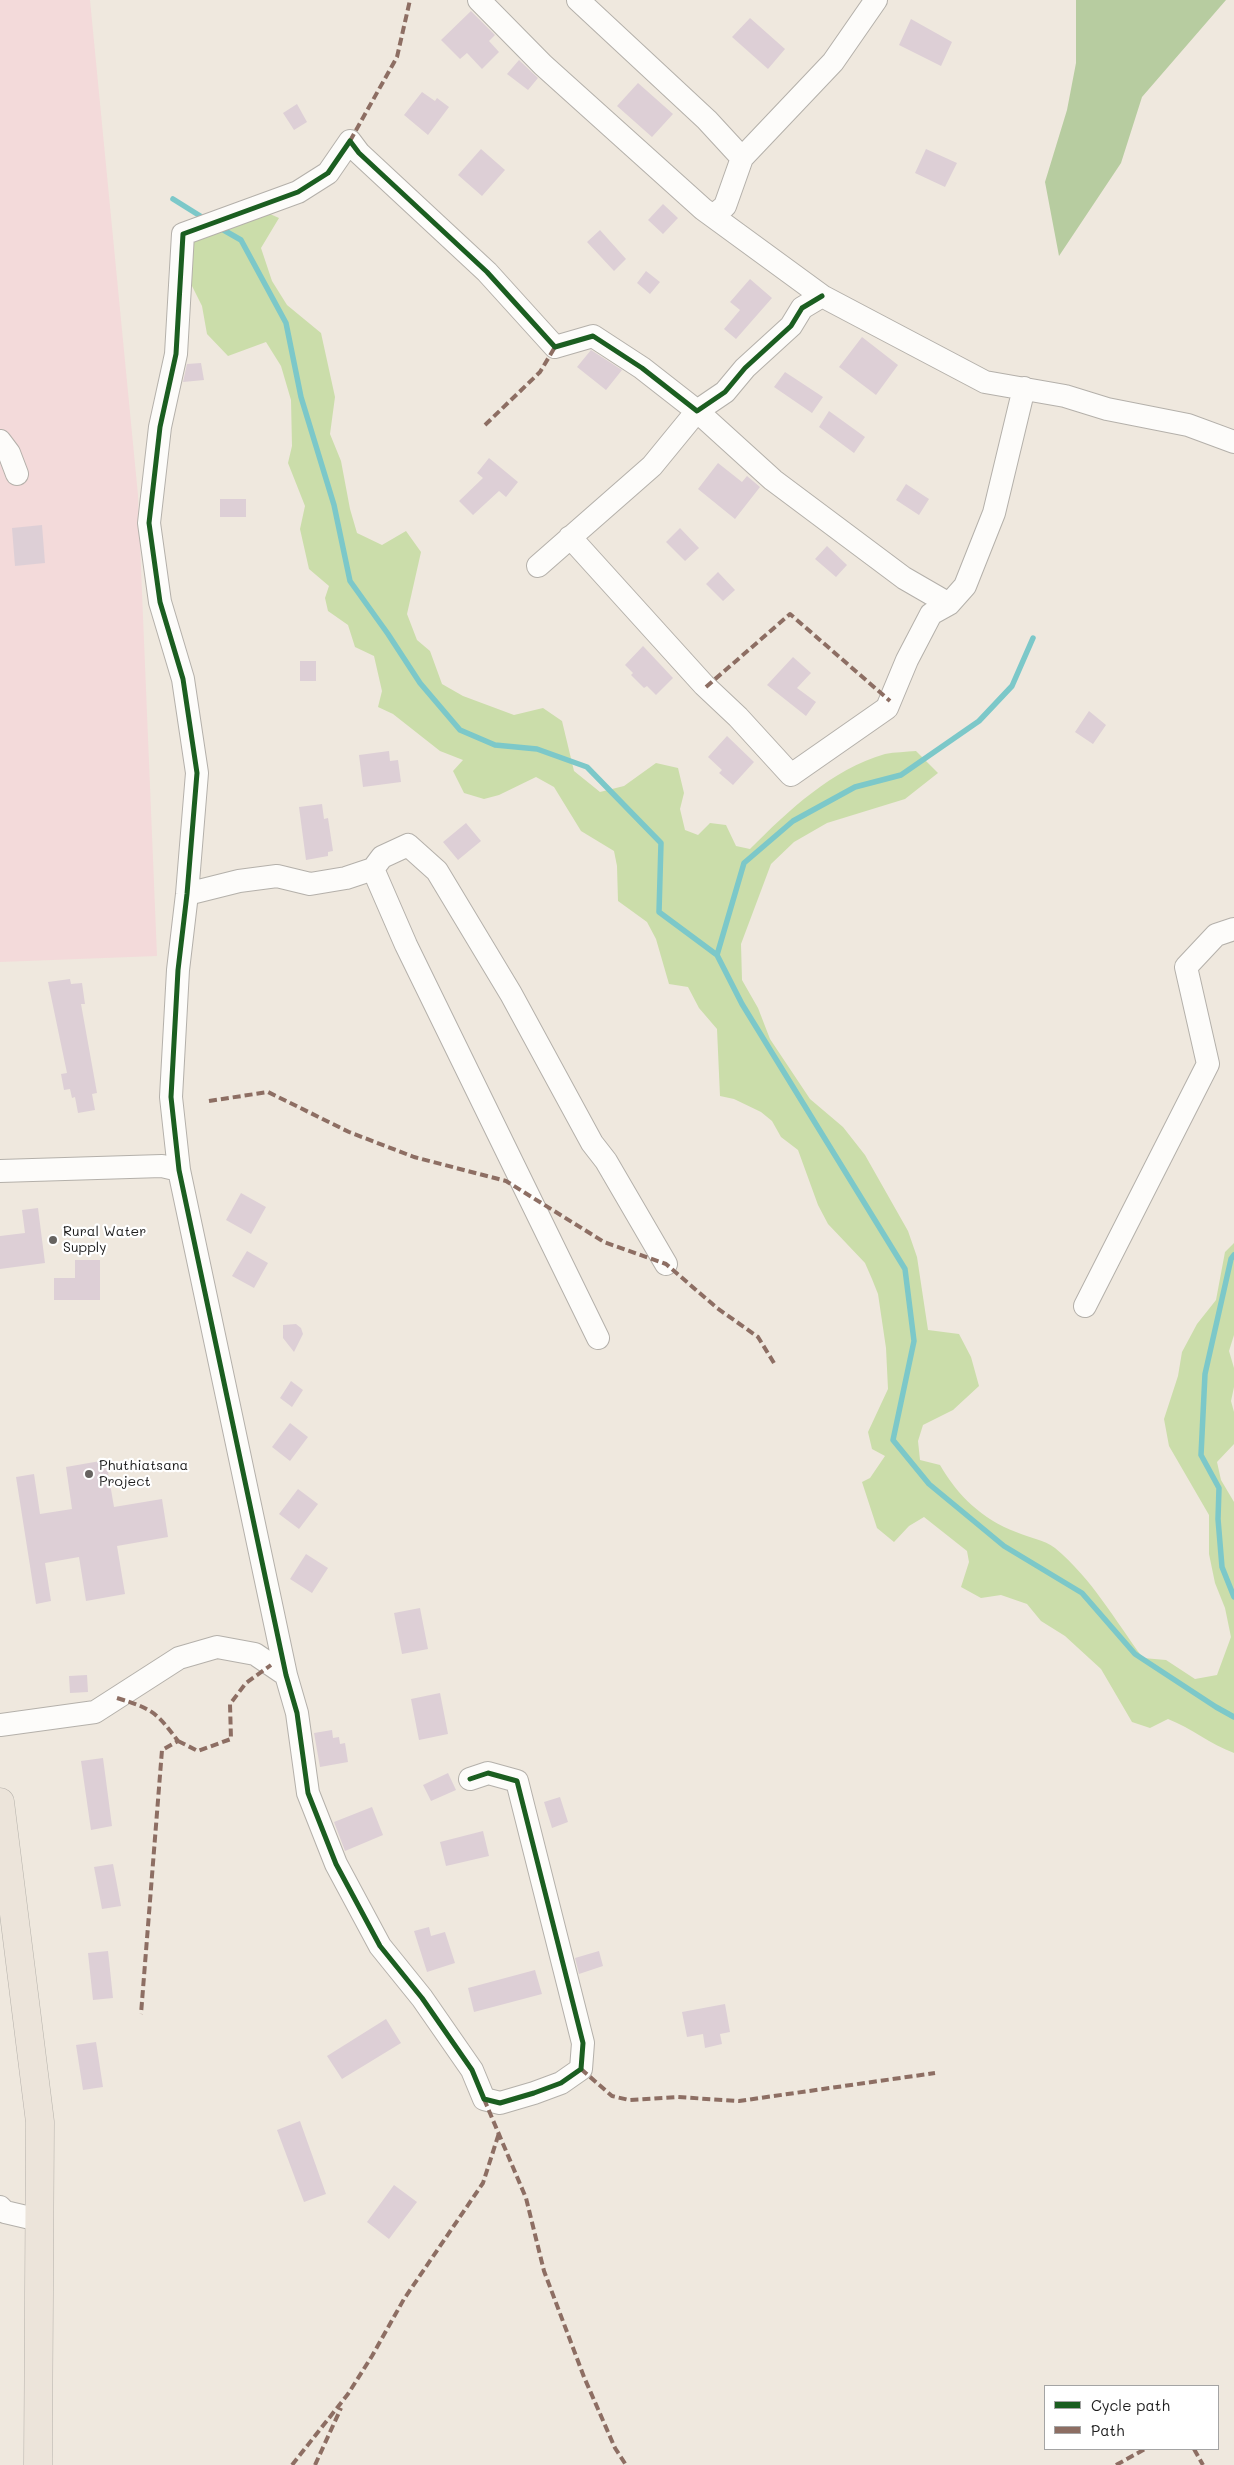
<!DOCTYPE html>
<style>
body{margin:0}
#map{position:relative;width:1234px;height:2465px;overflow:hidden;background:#efe8de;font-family:Mali,sans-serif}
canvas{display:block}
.legend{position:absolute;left:1044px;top:2385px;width:175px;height:65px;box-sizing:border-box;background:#fff;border:1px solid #a4a4a4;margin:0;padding:6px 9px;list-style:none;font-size:15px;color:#1c1c1c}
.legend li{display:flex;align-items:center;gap:10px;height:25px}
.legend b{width:25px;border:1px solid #a4a4a4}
</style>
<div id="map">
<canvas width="1234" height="2465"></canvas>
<ul class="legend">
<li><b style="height:6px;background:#1b5e20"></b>Cycle path</li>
<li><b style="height:6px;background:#8d6e63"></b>Path</li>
</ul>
</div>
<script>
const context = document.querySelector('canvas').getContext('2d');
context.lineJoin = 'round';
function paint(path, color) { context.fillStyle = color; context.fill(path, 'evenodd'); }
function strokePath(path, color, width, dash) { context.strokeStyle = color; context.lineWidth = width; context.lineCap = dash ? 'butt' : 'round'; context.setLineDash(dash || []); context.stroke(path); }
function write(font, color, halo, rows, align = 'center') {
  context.font = font + ' Mali,sans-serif'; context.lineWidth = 4.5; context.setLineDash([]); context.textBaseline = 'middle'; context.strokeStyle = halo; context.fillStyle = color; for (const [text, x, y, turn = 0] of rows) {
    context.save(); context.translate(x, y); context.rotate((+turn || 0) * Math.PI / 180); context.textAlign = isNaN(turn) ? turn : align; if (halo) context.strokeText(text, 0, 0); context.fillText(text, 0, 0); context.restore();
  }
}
paint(new Path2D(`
 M0,0h90l48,495 19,461 -157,6z`), '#f3dada');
paint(new Path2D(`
 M261,210l18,8 -18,30 11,33 15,24 34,28 14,64 -5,37 11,27 9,48 7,24 25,12 24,-14 15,21 -14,62 10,26 13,11 12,33 21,12 51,19 29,-7 19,13 12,50 26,21 24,-6 32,-23 22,5 6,25 -4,16 5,21 13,5 12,-12 16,2 10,21 14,3c39,-39 81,-79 135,-95 10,-2 21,-2 31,-3l22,22 -33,26 -78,24 -33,19 -23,22 -30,80 1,36 16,28 12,31 40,60 33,28 22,28 43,76 9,26 11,73 31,4 12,23 8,29 -26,24 -30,15 -5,16 2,19 20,5c18,31 42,54 76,67 11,5 29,8 39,16 38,32 59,71 88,110l23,2 29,19 22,-4 14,-38 -6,-29 -10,-25 -6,-29v-39l-40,-69 -5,-27 14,-43 4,-24 15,-28 19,-24 9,-48 9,-9v92l-5,16 5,17v19l-3,14 3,11v32l-17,18 4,18 13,22v251c-24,-9 -43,-25 -66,-34l-18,9 -18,-6 -31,-53 -36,-33 -24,-15 -14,-17 -26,-9 -20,3 -20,-11 8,-25 -2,-11 -43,-34 -15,9 -15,16 -17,-14 -15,-46 8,-4 15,-22 -13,-7 -4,-17 20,-43 -2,-41 -8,-54 -6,-15 -7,-16 -37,-39 -10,-19 -20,-55 -17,-13 -9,-16 -11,-9 -27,-13 -14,-3 -3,-67 -18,-21 -11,-21 -19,-3 -13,-45 -9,-17 -29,-21 -1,-35 -3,-15 -33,-20 -27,-44 -18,-10 -37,18 -15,4 -20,-6 -11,-22 10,-11 -23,-9 -47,-37 -15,-7 4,-16 -8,-35 -19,-9 -7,-22 -20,-14 -3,-13 4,-12 -20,-17 -9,-40 5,-23 -17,-43 4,-17 -1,-46 -10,-34 -15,-24 -38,14 -21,-22 -5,-28 -13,-26 2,-37z`), '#cbddaa');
paint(new Path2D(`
 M1076,0h150l-84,97 -21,66 -62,93 -14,-74 22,-72 9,-47z`), '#b7cca0');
strokePath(new Path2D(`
 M173,199l32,20
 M220,228l21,12 45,83 15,74 33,108 16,76 38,53 32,49 40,47 35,15 42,4 50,18 74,76 -2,69 58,43 25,49 163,265 9,72 -21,99 36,44 75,62 78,47 53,61 81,53 18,10
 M717,955l27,-92 49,-42 62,-34 46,-12 78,-54 33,-35 21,-48
 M1234,1255l-3,4 -26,115 -4,81 18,33 -1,31 4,48 12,30`), '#7cc8c9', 5.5);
paint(new Path2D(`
 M471,11l24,24 -6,6 10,11 -17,17 -15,-16 -7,6 -19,-19z
 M750,18l35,31 -17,20 -36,-32z
 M911,19l41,23 -11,24 -42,-21z
 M519,60l19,18 -10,12 -21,-16z
 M638,83l35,31 -21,23 -35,-31z
 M422,92l13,9 2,-3 12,9 -21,28 -24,-20z
 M297,104l10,18 -13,8 -11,-17z
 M481,149l24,21 -23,26 -24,-21z
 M926,149l31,14 -12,24 -30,-14z
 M663,204l15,14 -15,16 -15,-14z
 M600,230l26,29 -12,12 -27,-29z
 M646,271l14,11 -10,12 -13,-11z
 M750,279l22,19 -36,41 -12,-10 16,-19 -10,-8z
 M862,337l36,28 -22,30 -37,-28z
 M591,350l31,20 -16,20 -29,-23z
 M201,363l3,17 -21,2 4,-18z
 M785,372l38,25 -11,16 -38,-26z
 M829,411l36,26 -11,16 -35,-26z
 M489,458l29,24 -12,15 -7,-6 -26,24 -14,-14 24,-23 -6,-5z
 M718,463l24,19 5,-6 13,11 -25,32 -37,-30z
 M906,484l23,15 -10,16 -23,-15z
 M220,499h26v18h-26z
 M42,525l3,38 -30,3 -3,-38z
 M680,528l19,20 -14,13 -19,-19z
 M827,546l20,19 -11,12 -21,-18z
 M718,572l17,18 -12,11 -17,-17z
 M643,646l30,32 -17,17 -9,-9 -3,2 -13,-13 2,-2 -8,-8z
 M793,657l18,16 -14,15 19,14 -10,14 -39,-31z
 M300,661h16v20h-16z
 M1089,711l17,14 -13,19 -18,-12z
 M727,736l27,26 -21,23 -14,-12 3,-3 -14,-13z
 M389,751l1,10 8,-1 3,22 -38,5 -4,-32z
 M322,804l2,15 4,-1 5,33 -5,1v4l-22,4 -7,-53z
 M466,823l15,18 -23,19 -15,-18z
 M70,979l1,5 11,-1 3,21h-4l16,89 -5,1 3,16 -17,3 -3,-16 -3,1 -2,-9 -6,1 -3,-16 6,-1 -19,-91z
 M241,1193l25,14 -15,27 -25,-14z
 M38,1208l7,55 -45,6v-33l25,-3 -3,-23z
 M247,1251l21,12 -14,25 -22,-12z
 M75,1260h25v40h-46v-22h21z
 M296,1324l5,4 2,6 -9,18 -11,-14v-13z
 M291,1381l12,9 -11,17 -12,-9z
 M290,1423l18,14 -18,24 -18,-14z
 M106,1460l8,47 48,-8 6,38 -51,9 8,48 -39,7 -7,-44 -34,6 6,38 -15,3 -20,-127 18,-3 6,40 32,-5 -6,-42z
 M298,1489l20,15 -19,25 -20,-15z
 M306,1554l22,14 -16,25 -22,-14z
 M420,1608l8,41 -26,5 -8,-41z
 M87,1675l1,17 -18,1 -1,-17z
 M440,1693l8,41 -29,6 -8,-41z
 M332,1730l1,8 6,-1 1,7 5,-1 3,19 -28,5 -6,-34z
 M103,1758l9,68 -21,4 -10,-69z
 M448,1773l8,17 -25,11 -8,-16z
 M560,1797l8,25 -16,6 -8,-26z
 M372,1807l11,28 -38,16 -11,-29z
 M483,1831l6,25 -43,10 -6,-24z
 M113,1864l8,42 -19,3 -8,-42z
 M429,1927l2,9 14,-4 10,31 -28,9 -13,-41z
 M108,1951l5,47 -20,2 -5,-47z
 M599,1951l4,15 -24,8 -4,-16z
 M535,1970l7,24 -68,18 -6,-24z
 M725,2004l5,28 -10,2 2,10 -17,4 -2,-14 -16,3 -5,-25z
 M386,2019l15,24 -59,36 -15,-23z
 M96,2042l7,45 -20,3 -7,-45z
 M300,2121l26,73 -22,8 -27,-72z
 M394,2185l23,17 -28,37 -22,-17z`), '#ddcfd6');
const minor = new Path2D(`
 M479,0l64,65 160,144 119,87 163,86 80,14 42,13 81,16 46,17
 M578,0l129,120 35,38
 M714,215l11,-9 17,-48 91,-96 43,-62
 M0,441l9,12 8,21
 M570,537l134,148 34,32 53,58 96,-67 20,-48 24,-46 18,-10 16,-18 29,-73 30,-125
 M538,566l114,-100 45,-55 28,-19 20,-24 46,-42 11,-18 20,-12
 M373,869l33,76 192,393
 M187,894l52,-13 38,-5 33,8 36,-6 27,-9 9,-12 26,-12 29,26 74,123 81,149 14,18 60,103
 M0,1171l162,-5 17,4
 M1085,1306l123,-242 -22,-97 30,-32 18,-6
 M0,1725l95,-13 84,-54 38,-11 38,7 31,21
 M470,1779l18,-6 29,8 66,262 -2,26 -20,14 -27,10 -34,10 -16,-4 -12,-29 -50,-72 -42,-52 -44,-82 -28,-71 -11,-80 -11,-38 -107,-505 -8,-73 7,-127 9,-76 10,-121 -14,-94 -23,-77 -11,-79 11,-96 16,-73 7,-120 115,-42 30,-19 22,-32 9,12 128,119 68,75 38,-11 49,32 55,43 76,69 131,98 45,26
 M0,2207l5,5 34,8`);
const major = new Path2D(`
 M0,1802l40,320 -2,343`);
strokePath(minor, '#b4b0aa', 24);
strokePath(major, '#b4b0aa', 29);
strokePath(minor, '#fdfcfa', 22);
strokePath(major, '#ece4da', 28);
strokePath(new Path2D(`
 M350,141l47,-84 13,-57
 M485,425l55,-53 15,-25
 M706,687l84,-73 100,87
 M209,1101l59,-9 81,40 65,25 92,24 98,61 62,22 51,44 41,29 16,26
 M117,1698c36,11 39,14 61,43l-16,9 -21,264
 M178,1741l20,10 33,-12 -1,-35 16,-21 25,-18
 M581,2069l31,27 17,4 48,-3 62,4 196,-28
 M484,2099l42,99 18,73 40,106 31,71 11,17
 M1194,2449l9,16
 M292,2465l56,-71 24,-38 32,-57 79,-116 16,-50
 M315,2465l26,-57
 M1116,2465l29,-16`), '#8d6e63', 4, [8, 4]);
strokePath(new Path2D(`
 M470,1779l18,-6 29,8 66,262 -2,26 -20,14 -27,10 -34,10 -16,-4 -12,-29 -50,-72 -42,-52 -44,-82 -28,-71 -11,-80 -11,-38 -107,-505 -8,-73 7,-127 9,-76 10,-121 -14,-94 -23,-77 -11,-79 11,-96 16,-73 7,-120 115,-42 30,-19 22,-32 9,12 128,119 68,75 38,-11 49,32 55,43 28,-19 20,-24 46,-42 11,-18 20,-12`), '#1b5e20', 5);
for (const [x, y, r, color] of [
 [53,1240,5,"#666360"],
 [89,1474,5,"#666360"]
]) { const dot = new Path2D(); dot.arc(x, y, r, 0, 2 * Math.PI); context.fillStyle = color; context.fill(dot); strokePath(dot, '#fff', 2); }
write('14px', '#1c1c1c', '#fff', [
 ["Rural Water",63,1232],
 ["Supply",63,1248],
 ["Phuthiatsana",99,1466],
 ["Project",99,1482]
], 'left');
</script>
